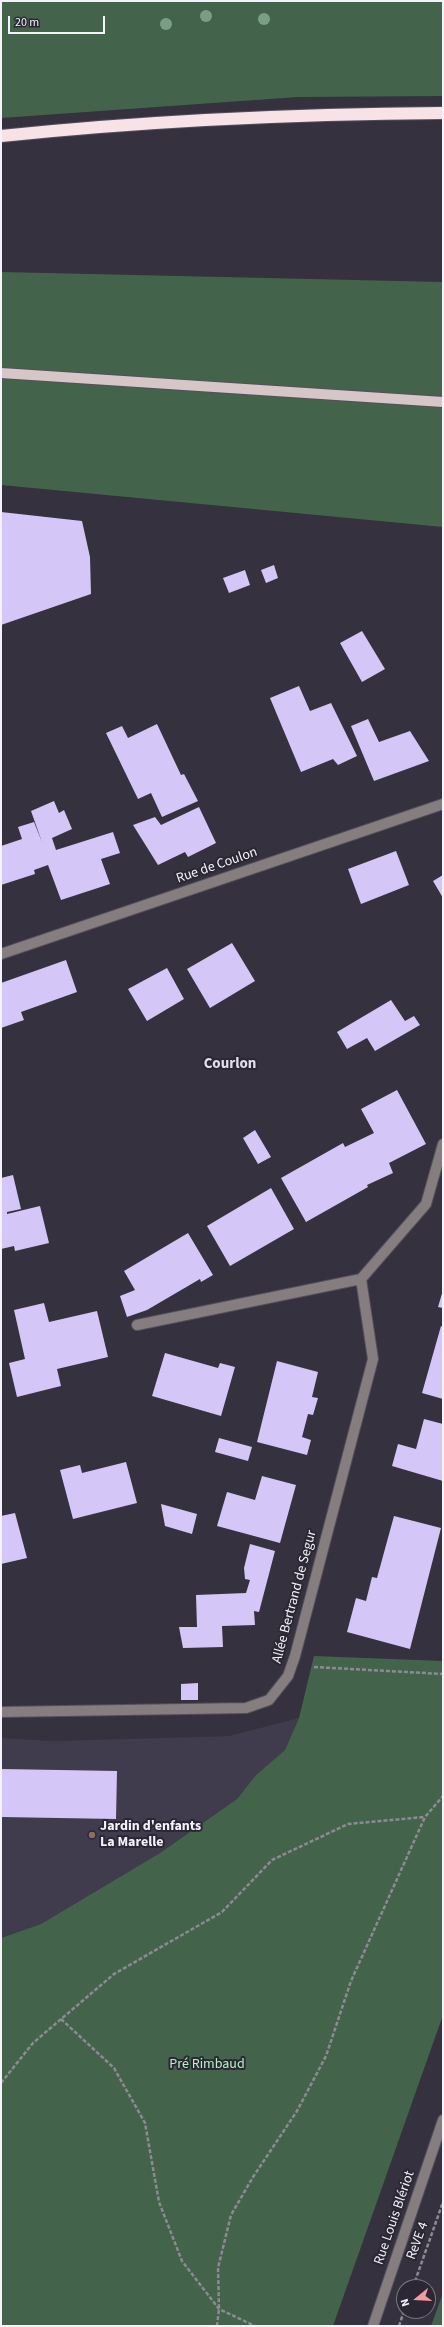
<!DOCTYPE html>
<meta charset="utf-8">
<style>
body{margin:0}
#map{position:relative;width:444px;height:2327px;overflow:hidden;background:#35313e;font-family:"Source Sans 3",sans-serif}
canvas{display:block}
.frame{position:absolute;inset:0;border:2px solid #f4f2fa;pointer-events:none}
.north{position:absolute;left:396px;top:2279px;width:40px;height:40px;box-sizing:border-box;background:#2b2734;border:1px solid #7b7883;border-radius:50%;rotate:252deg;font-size:11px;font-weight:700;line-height:16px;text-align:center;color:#f4f2fa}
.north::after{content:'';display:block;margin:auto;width:14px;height:18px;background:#f49aa2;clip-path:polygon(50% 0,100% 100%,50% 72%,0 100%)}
.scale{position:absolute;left:8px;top:16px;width:97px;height:18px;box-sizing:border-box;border:2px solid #f4f2fa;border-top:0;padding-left:5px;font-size:12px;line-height:14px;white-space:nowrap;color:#f4f2fa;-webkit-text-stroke:3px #2b2734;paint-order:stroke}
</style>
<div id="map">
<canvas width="444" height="2327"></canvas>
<div class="frame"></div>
<div class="north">N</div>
<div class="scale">20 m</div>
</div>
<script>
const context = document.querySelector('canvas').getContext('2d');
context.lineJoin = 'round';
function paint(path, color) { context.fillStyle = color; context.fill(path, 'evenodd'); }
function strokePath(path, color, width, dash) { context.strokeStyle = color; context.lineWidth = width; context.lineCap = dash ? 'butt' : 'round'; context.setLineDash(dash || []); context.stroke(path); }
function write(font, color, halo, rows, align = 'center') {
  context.font = font + ' "Source Sans 3",sans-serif'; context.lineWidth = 4; context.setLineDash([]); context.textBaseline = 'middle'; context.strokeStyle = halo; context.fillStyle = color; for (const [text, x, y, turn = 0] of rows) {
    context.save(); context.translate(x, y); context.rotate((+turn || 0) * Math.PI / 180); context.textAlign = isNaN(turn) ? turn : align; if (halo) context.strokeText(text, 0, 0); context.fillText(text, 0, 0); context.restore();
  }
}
paint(new Path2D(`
 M299,1718l-14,32 -29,25 -19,24 -77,54 -119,71 -40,14v-200l52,3 176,-5z`), '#403b4d');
paint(new Path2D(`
 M1,1h442v95l-145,1 -297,21z
 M1,272l442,10v245l-442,-42z
 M314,1656l129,5v354l-110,311h-332v-388l40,-14 119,-71 77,-54 19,-24 29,-25 14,-32z
 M443,2293v33h-12z`), '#43644b');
paint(new Path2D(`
 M1,512l81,9 8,36 1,37 -90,31z
 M274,565l4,13 -12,5 -5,-13z
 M245,570l5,15 -21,8 -6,-15z
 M362,631l23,38 -23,13 -22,-39z
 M299,686l11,25 21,-8 26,53 -19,9 -5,-6 -32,13 -31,-74z
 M368,719l11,23 31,-11 19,30 -55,20 -23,-55z
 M157,724l24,51 3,-1 14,27 -36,16 -11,-24 -13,6 -32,-66 16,-7 6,12z
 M54,801l5,12 5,-3 8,19 -20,9 4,12 57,-18 7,21 -19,6 9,25 -49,16 -13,-35 -14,5 1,4 -34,11v-39l21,-7 -4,-12 16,-5 8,20 -11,-31z
 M199,807l17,36 -28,14 -3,-5 -27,13 -25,-40 22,-8 6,8z
 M396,851l13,34 -48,19 -13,-35z
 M443,875v23l-10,-17z
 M232,943l23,38 -45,27 -23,-39z
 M66,960l11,32 -56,20 3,8 -23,8v-45z
 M167,968l17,31 -37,22 -19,-32z
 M391,1000l14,21 9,-5 6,9 -45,26 -8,-13 -20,11 -10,-17z
 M397,1090l29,54 -37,19 4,10 -26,12 1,2 -62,35 -25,-44 62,-35 2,4 29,-14 -13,-24z
 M255,1130l16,27 -13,7 -15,-26z
 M13,1175l8,34 -14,3v2l33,-8 9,37 -34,8 -1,-5 -13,3v-71z
 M271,1188l23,41 -64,37 -23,-40z
 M188,1233l25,42 -12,7 -1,-3 -53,31 -20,7 -7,-21 15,-6 -11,-19z
 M443,1290v18l-5,-1z
 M44,1303l5,19 48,-11 11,46 -51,12 4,17 -44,11 -8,-34 16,-4 -11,-49z
 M441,1326l2,1v72l-21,-6z
 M165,1353l53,15 2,-5 15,4 -14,49 -69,-20z
 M277,1361l41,11 -6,25 6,1 -5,17 -5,-1 -6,23 9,3 -4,15 -50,-13z
 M424,1419l19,5v57l-51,-15 6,-22 18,5z
 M219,1438l33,9 -4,14 -33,-9z
 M126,1462l11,41 -64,16 -13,-49 20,-5 2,8z
 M262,1476l34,9 -16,58 -63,-17 10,-34 28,8z
 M161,1504l36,10 -5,20 -27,-8z
 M15,1513l12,45 -26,6v-48z
 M394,1516l47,12 -31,121 -63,-17 9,-34 10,3 6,-24 5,1z
 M250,1544l25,7 -16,61 -5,-1 1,14 -33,1 1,21 -40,1 -4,-21h18l-1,-32 50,-2 4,-13 -5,-1 -1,-11z
 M198,1683v17h-17v-16z
 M1,1769l116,2 -1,48 -115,-2z`), '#d4c7f7');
const minor = new Path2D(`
 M1,954l442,-150
 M137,1325l224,-46 65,-75 17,-60
 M1,1712l245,-4 23,-8 19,-24 7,-20 78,-297 -12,-80
 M373,2326l70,-206`);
const major = new Path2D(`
 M1,373l442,29`);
const highway = new Path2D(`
 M1,136c145,-15 296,-22 442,-23`);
strokePath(minor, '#54505c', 12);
strokePath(major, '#54505c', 12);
strokePath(highway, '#54505c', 14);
strokePath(new Path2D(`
 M314,1667l129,7
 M61,2019l53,49 31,55 14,79 23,59 37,48 36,17
 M1,2083l32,-40 81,-69 108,-62 50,-52 76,-36 76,-7
 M413,2287l30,-85
 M217,2326l2,-17 -1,-41 13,-53 22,-38 44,-66 29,-55 25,-75 74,-164 18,-21
 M399,2326l5,-15`), '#8d8a95', 2.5, [4, 2]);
strokePath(minor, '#857d7e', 10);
strokePath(major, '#d7c6c8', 10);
strokePath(highway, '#f7e2e6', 12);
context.fillStyle = '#7a9d86';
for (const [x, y] of [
 [206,16],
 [264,19],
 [166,24]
]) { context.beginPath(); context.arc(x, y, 6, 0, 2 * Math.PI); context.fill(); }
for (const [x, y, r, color] of [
 [92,1835,4,"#8d6e63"]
]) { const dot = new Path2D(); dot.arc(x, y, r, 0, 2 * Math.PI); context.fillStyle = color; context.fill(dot); strokePath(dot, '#2b2734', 1.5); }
write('14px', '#f4f2fa', '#2b2734', [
 ["Rue de Coulon",217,866,-19],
 ["Allée Bertrand de Segur",295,1597,-75],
 ["Rue Louis Blériot",395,2218,-71],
 ["ReVE 4",418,2241,-70]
]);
write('bold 14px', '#f4f2fa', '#2b2734', [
 ["Jardin d'enfants",100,1827],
 ["La Marelle",100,1843]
], 'left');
write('14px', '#b2f5c1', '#2b2734', [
 ["Pré Rimbaud",207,2065]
]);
write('bold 15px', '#e2ddee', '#2b2734', [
 ["Courlon",230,1065]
]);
</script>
